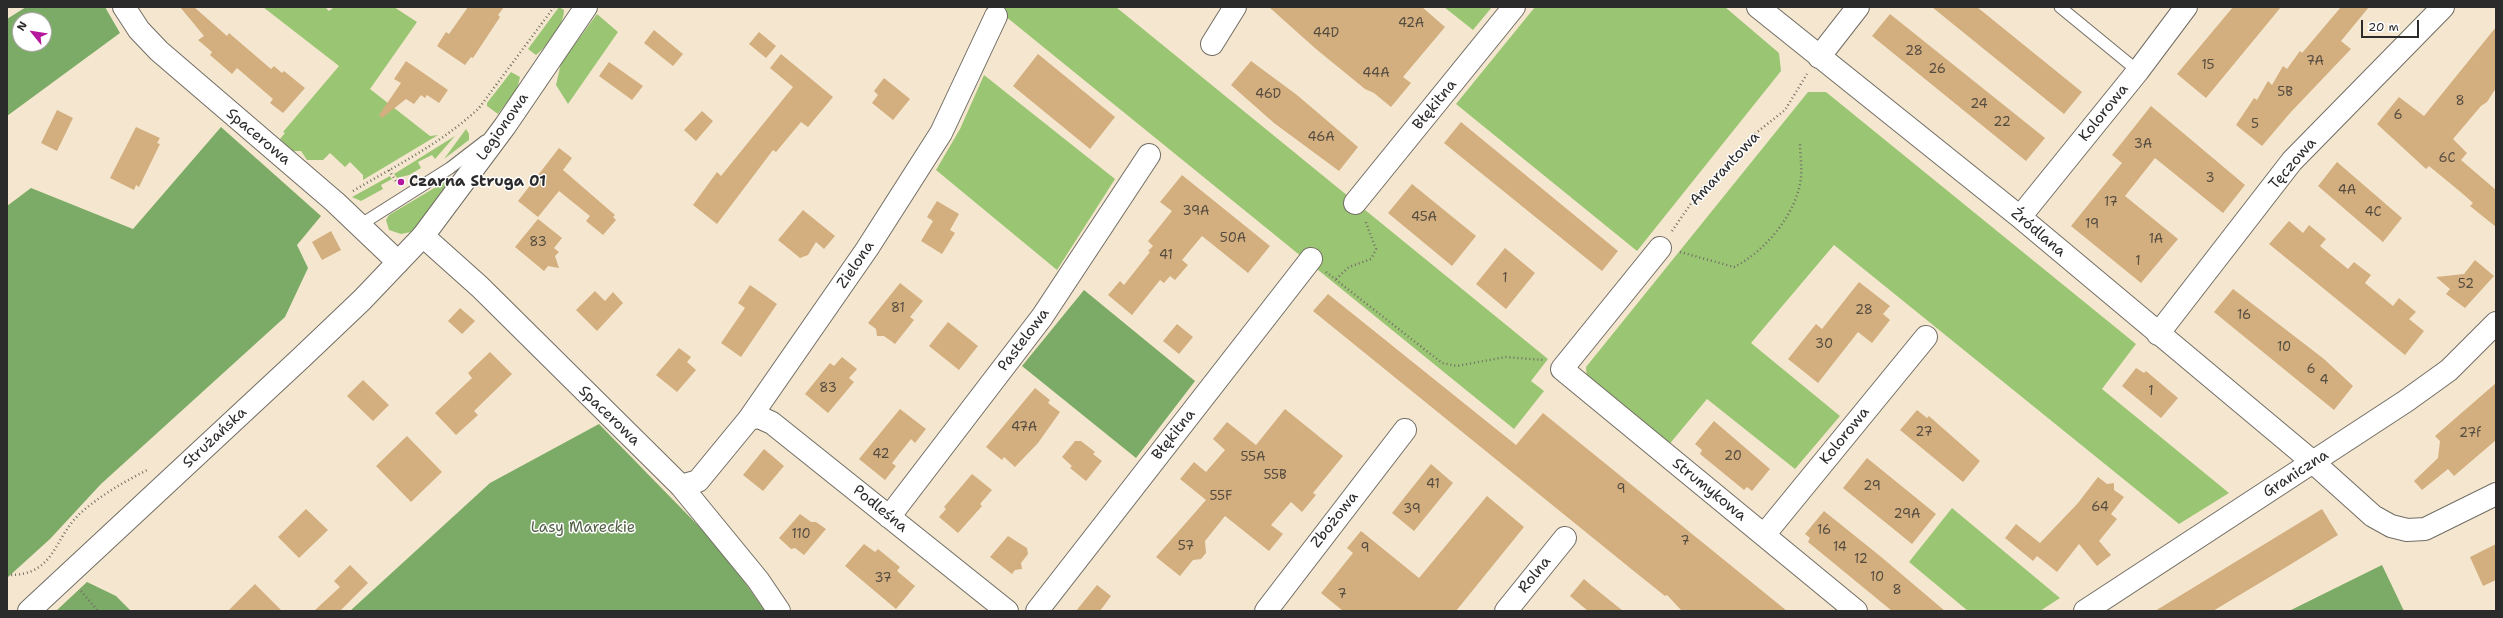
<!DOCTYPE html>
<meta charset="utf-8">
<style>
body{margin:0}
#map{position:relative;width:2503px;height:618px;overflow:hidden;background:#f5e7cf;font-family:"Shantell Sans",sans-serif}
canvas{display:block}
.frame{position:absolute;inset:0;border:8px solid #2b2b2b;pointer-events:none}
.north{position:absolute;left:12px;top:12px;width:40px;height:40px;box-sizing:border-box;background:#fff;border:1px solid #aaa;border-radius:50%;rotate:300deg;font-size:11px;font-weight:700;line-height:16px;text-align:center;color:#2b2b2b}
.north::after{content:'';display:block;margin:auto;width:14px;height:18px;background:#b5179e;clip-path:polygon(50% 0,100% 100%,50% 72%,0 100%)}
.scale{position:absolute;left:2361px;top:20px;width:58px;height:18px;box-sizing:border-box;border:2px solid #2b2b2b;border-top:0;padding-left:5px;font-size:12px;line-height:14px;white-space:nowrap;color:#2b2b2b;-webkit-text-stroke:3px #fff;paint-order:stroke}
</style>
<div id="map">
<canvas width="2503" height="618"></canvas>
<div class="frame"></div>
<div class="north">N</div>
<div class="scale">20 m</div>
</div>
<script>
const context = document.querySelector('canvas').getContext('2d');
context.lineJoin = 'round';
function paint(path, color) { context.fillStyle = color; context.fill(path, 'evenodd'); }
function strokePath(path, color, width, dash) { context.strokeStyle = color; context.lineWidth = width; context.lineCap = dash ? 'butt' : 'round'; context.setLineDash(dash || []); context.stroke(path); }
function write(font, color, halo, rows, align = 'center') {
  context.font = font + ' "Shantell Sans",sans-serif'; context.lineWidth = 3; context.setLineDash([]); context.textBaseline = 'middle'; context.strokeStyle = halo; context.fillStyle = color; for (const [text, x, y, turn = 0] of rows) {
    context.save(); context.translate(x, y); context.rotate((+turn || 0) * Math.PI / 180); context.textAlign = isNaN(turn) ? turn : align; if (halo) context.strokeText(text, 0, 0); context.fillText(text, 0, 0); context.restore();
  }
}
paint(new Path2D(`
 M263,7h62l4,4 5,-4h60l23,15 -47,67 60,47 8,-1 -75,45v-5l-13,-13 -5,5 -15,-14 -7,7h-16l-6,-9h-9l-12,-12 5,-6 -2,-1 56,-66z
 M559,7l5,3c0,16 -17,36 -28,45l-8,-6z
 M994,7h122l432,352 -17,22 13,10 -30,38z
 M1444,7h48l-19,23z
 M1535,7h190l54,46 2,18 -144,180 -181,-147z
 M597,14l21,18 -50,72 -12,-19 5,-22z
 M511,72l9,5 -3,13 -19,24 -11,-8v-3z
 M984,75l131,104 -58,91 -121,-100 24,-41z
 M1808,92h18l310,252 -34,45 127,104 -50,31 -345,-279 -83,98 89,73 -45,53 -88,-70 -40,48 -80,-65 -1,-15z
 M466,129l3,5v6l-25,19z
 M455,136l-20,23 -3,-4 -14,7 3,6 -12,7 -12,3 -3,-4z
 M390,176l4,7 -2,-4 -11,6 2,4 -22,12 -9,-4z
 M446,181h4v4l-39,47 -10,2 -12,-4 -3,-10 3,-5z
 M1952,508l108,90 -20,13h-72l-59,-49z`), '#9ac674');
paint(new Path2D(`
 M26,7h79l15,26 -113,83v-97zM20,20h24v24h-24z
 M221,127l100,89 -24,29 11,23 -23,49 -184,167 -51,55 -43,39v-372l24,-18 102,41z
 M1084,290l111,91 -59,77 -114,-92z
 M599,424l123,126 43,61h-415l140,-128z
 M2382,565l22,46h-115z
 M87,582l29,14 15,15h-75z`), '#7bab66');
paint(new Path2D(`
 M180,7h14l33,29 2,-3 42,36 3,-3 8,7 2,-2 21,17 -22,25 -13,-10 3,-4 -36,-31 -5,6 -22,-19 2,-3 -14,-12 6,-4z
 M468,7h36l-6,8 2,2 -27,41 -2,-1 -6,8 -28,-19 9,-14 3,2z
 M1269,7h153l23,20 -42,50 8,6 -20,24 -17,-14 -9,-4 -49,-40z
 M1932,7h45l105,85 -18,22z
 M2233,7h48l-75,91 -29,-24z
 M2341,7h28l-28,34 10,8 -61,64 -28,33 -26,-21 18,-27 3,2 11,-19 4,4 11,-19 4,3 13,-18 2,2z
 M1890,14l155,124 -19,23 -154,-125z
 M2496,27v61l-9,14 -6,4 -28,33 14,14 -6,7 35,30v37l-26,-21 3,-3 -10,-9 -34,-28 -3,3 -49,-45 22,-27 25,19z
 M654,30l29,24 -10,12 -29,-23z
 M759,32l17,14 -10,12 -17,-14z
 M781,54l52,43 -25,30 -7,-5 -25,30 -3,-2 -56,74 -24,-19 24,-33 4,4 72,-89 -23,-19z
 M1038,54l77,63 -25,32 -77,-63z
 M406,61l42,29 -9,13 -12,-8 -2,3 -4,-3 -7,9 -8,-5 -24,19 -3,-3 22,-32 -7,-4z
 M1251,61l46,34 61,52 -19,24 -65,-48 -43,-38z
 M609,62l34,24 -11,14 -33,-24z
 M884,78l26,21 -17,21 -21,-17 6,-8 -4,-4z
 M2151,106l94,79 -22,28 -68,-55 -30,38 53,43 -37,44 -70,-57 51,-63 -10,-8z
 M57,110l16,8 -16,33 -16,-8z
 M702,111l11,10 -17,20 -12,-11z
 M1461,122l157,129 -16,20 -158,-128z
 M136,127l24,11 -3,5 3,1 -21,43 -3,-2 -2,5 -24,-12z
 M559,148l13,10 -9,12 52,45 -2,2 3,3 -13,15 -17,-14 4,-5 -31,-25 -21,26 -20,-16z
 M2337,162l65,56 -19,24 -65,-56z
 M1182,175l88,71 -22,27 -46,-37 -20,24 6,5 -13,15 -5,-4 -6,7 -4,-3 -28,35 -24,-20 12,-14 4,4 26,-33 -2,-1 5,-5 -5,-5 24,-30 -12,-9z
 M1412,184l64,52 -24,30 -64,-53z
 M937,201l22,13 -9,16 5,3 -13,21 -21,-13 12,-20 -6,-4z
 M803,210l32,26 -11,13 -8,-7 -8,13 -8,3 -22,-18z
 M538,219l24,19 -8,10 5,4 -4,4 4,12 -11,-2 -4,5 -29,-24z
 M2289,221l14,12 6,-8 17,14 -6,7 28,23 6,-7 9,7 8,6 -6,8 28,23 6,-8 17,14 -7,7 15,12 -19,24 -136,-111z
 M331,231l10,19 -19,10 -10,-18z
 M1505,248l30,25 -29,36 -30,-25z
 M2475,260l19,16 -29,32 -19,-14 4,-5 -14,-12 28,-3z
 M1859,282l31,24 -7,8 7,6 -18,23 -14,-11 -40,51 -30,-24 28,-35 6,5z
 M900,283l23,18 -13,16 4,3 -19,24 -11,-8h-7l-1,-7 -8,-6z
 M750,285l27,19 -36,53 -20,-14 24,-35 -7,-5z
 M2233,289l91,70 29,27 -19,24 -120,-98z
 M595,291l10,10 8,-9 10,11 -26,28 -21,-21z
 M1328,294l188,151 27,-32 244,198h-105l-15,-16 -2,1 -30,-24 -322,-261z
 M460,308l15,13 -13,13 -14,-13z
 M948,322l30,24 -19,24 -30,-24z
 M1177,324l16,13 -14,17 -16,-13z
 M679,348l12,9 -4,5 9,8 -19,22 -21,-17z
 M490,352l22,22 -38,37 4,4 -22,20 -21,-22 37,-35 -4,-5z
 M842,357l15,12 -8,9 5,4 -26,31 -23,-19 25,-31 4,3z
 M2136,368l8,5 2,-2 32,27 -17,20 -39,-32z
 M363,380l26,25 -16,16 -26,-25z
 M2496,383v57l-42,36 -6,-7 -26,21 -8,-9 24,-23 2,-17 -5,-5z
 M1035,388l15,12 -2,3 12,9 -22,31 -23,24 -11,-10 -2,3 -16,-13z
 M900,409l26,20 -11,14 -4,-4 -19,24 4,3 -11,14 -26,-21z
 M1285,409l58,47 -30,37 3,2 -14,17 -11,-10 -20,23 12,9 -14,17 -44,-35 -20,25 1,12 -5,6 -8,1 -13,16 -24,-19 50,-57 -26,-21 14,-17 12,10 19,-22 -12,-11 14,-17 29,23z
 M1917,410l10,8 2,-2 51,45 -17,21 -63,-52z
 M1714,421l56,48 -18,22 -5,-4 -3,3 -44,-36 2,-4 -7,-6z
 M407,436l35,36 -31,30 -35,-36z
 M1075,441h6l14,11 -2,2 9,7 -16,20 -16,-13 2,-2 -10,-9z
 M764,449l20,17 -21,25 -20,-16z
 M1867,458l69,56 -24,30 -69,-56z
 M1431,464l22,19 -39,48 -22,-18z
 M972,474l20,16 -12,14 2,2 -24,27 -19,-16 7,-8 -2,-2z
 M2098,477l9,7 7,-1v7l10,7 -13,17 6,5 -18,22 12,14 -14,11 -18,-22 -22,28 -20,-16 -4,5 -28,-23 11,-14 24,19 38,-40z
 M1487,496l37,31 -68,84h-113l-22,-18 32,-40 -6,-5 14,-17 58,47z
 M306,509l22,21 -29,28 -21,-21z
 M2322,509l16,26 -50,31 -75,45h-58z
 M1824,511l56,45 65,55h-53l-84,-69 2,-4 -5,-4z
 M800,514l11,8h5l10,7 -22,26 -9,-7 -4,1 -12,-11z
 M1008,536l19,12 1,6 -7,9 1,6 -7,1 -3,4 -22,-17z
 M864,544l11,8 3,-3 22,18 -3,4 18,15 -19,23 -51,-43z
 M2496,544v36l-13,6 -13,-29z
 M350,565l18,18 -28,28h-26l26,-24 -6,-6z
 M1584,579l8,7 31,25h-35l-18,-15z
 M255,584l27,27h-54z
 M1097,585l14,11 -11,15h-24z`), '#d3ae7e');
const service = new Path2D(`
 M2060,7l78,64
 M360,225l90,-57 35,-27`);
const minor = new Path2D(`
 M124,7l15,23 20,21 176,151 63,60
 M1758,7l262,210 294,246 59,53 18,10 16,4 18,-1 71,-35
 M1212,44l23,-37
 M1819,57l39,-50
 M1355,203l159,-196
 M2020,217l118,-146 48,-64
 M423,236l57,51 201,199 77,94 21,31
 M1660,248l-98,121 294,242
 M2158,334l134,-173 151,-154
 M749,419l10,-2 13,6 235,188
 M681,486l17,-5 51,-62 118,-170 74,-116 55,-117
 M889,517l153,-200 107,-162
 M1764,535l162,-198
 M1037,611l274,-352
 M1266,611l139,-181
 M1506,611l59,-73
 M2085,611l321,-210 43,-31 47,-47`);
const secondary = new Path2D(`
 M29,611l272,-253 61,-58 61,-64 82,-110 81,-119`);
strokePath(service, '#726d64', 13);
strokePath(minor, '#726d64', 24);
strokePath(secondary, '#726d64', 24);
strokePath(new Path2D(`
 M389,170l8,13
 M353,191c44,-26 89,-48 126,-83l75,-101
 M1672,231l27,-39 57,-59 29,-23 22,-36
 M1680,252l54,15c31,-15 64,-55 67,-90 1,-11 -1,-23 -1,-34
 M1326,272l116,91 15,3 48,-9 39,3
 M1336,279l13,-12 22,-8 5,-10 -11,-29
 M7,575c51,1 45,-39 77,-65 20,-17 42,-29 65,-41
 M81,591l17,20`), '#726d64', 2.5, [1, 3]);
strokePath(service, '#fff', 11);
strokePath(minor, '#fff', 22);
strokePath(secondary, '#fff', 22);
for (const [x, y, r, color] of [
 [401,182,4,"#b5179e"]
]) { const dot = new Path2D(); dot.arc(x, y, r, 0, 2 * Math.PI); context.fillStyle = color; context.fill(dot); strokePath(dot, '#fff', 1.5); }
write('13px', '#554c40', null, [
 ["42A",1411,24],
 ["44D",1326,34],
 ["28",1914,52],
 ["7A",2315,62],
 ["15",2208,66],
 ["26",1937,70],
 ["44A",1376,74],
 ["5B",2285,93],
 ["46D",1268,95],
 ["8",2460,102],
 ["24",1979,105],
 ["6",2398,116],
 ["22",2002,123],
 ["5",2255,125],
 ["46A",1321,138],
 ["3A",2143,145],
 ["6C",2447,159],
 ["3",2210,179],
 ["4A",2347,191],
 ["17",2111,203],
 ["39A",1196,212],
 ["4C",2373,213],
 ["45A",1424,218],
 ["19",2092,225],
 ["50A",1233,239],
 ["1A",2156,240],
 ["83",538,243],
 ["41",1166,256],
 ["1",2138,262],
 ["1",1505,279],
 ["52",2466,285],
 ["81",898,309],
 ["28",1864,311],
 ["16",2244,316],
 ["30",1824,345],
 ["10",2284,348],
 ["6",2311,370],
 ["4",2324,381],
 ["83",828,389],
 ["1",2151,392],
 ["47A",1024,428],
 ["27",1924,433],
 ["27f",2470,434],
 ["42",881,455],
 ["20",1733,457],
 ["55A",1253,458],
 ["55B",1275,476],
 ["41",1433,485],
 ["29",1872,487],
 ["9",1621,490],
 ["55F",1221,497],
 ["64",2100,508],
 ["39",1412,510],
 ["29A",1907,515],
 ["16",1824,531],
 ["110",801,535],
 ["7",1685,542],
 ["57",1186,547],
 ["14",1840,548],
 ["9",1365,549],
 ["12",1861,560],
 ["10",1877,578],
 ["37",883,579],
 ["8",1897,591],
 ["7",1342,595]
]);
write('15px', '#2b2b2b', '#fff', [
 ["Błękitna",1435,105,-51],
 ["Kolorowa",2104,113,-51],
 ["Legionowa",503,127,-55],
 ["Spacerowa",258,137,40],
 ["Tęczowa",2293,164,-49],
 ["Amarantowa",1725,169,-47],
 ["Źródlana",2038,233,40],
 ["Zielona",856,265,-56],
 ["Pastelowa",1024,340,-53],
 ["Spacerowa",609,416,44],
 ["Błękitna",1174,435,-52],
 ["Kolorowa",1845,436,-51],
 ["Strużańska",215,438,-43],
 ["Graniczna",2296,474,-33],
 ["Strumykowa",1709,490,39],
 ["Podleśna",880,509,39],
 ["Zbożowa",1335,520,-52],
 ["Rolna",1535,575,-51]
]);
write('bold 15px', '#2b2b2b', '#fff', [
 ["Czarna Struga 01",409,182]
], 'left');
write('15px', '#526145', '#fff', [
 ["Lasy Mareckie",583,528]
]);
</script>
